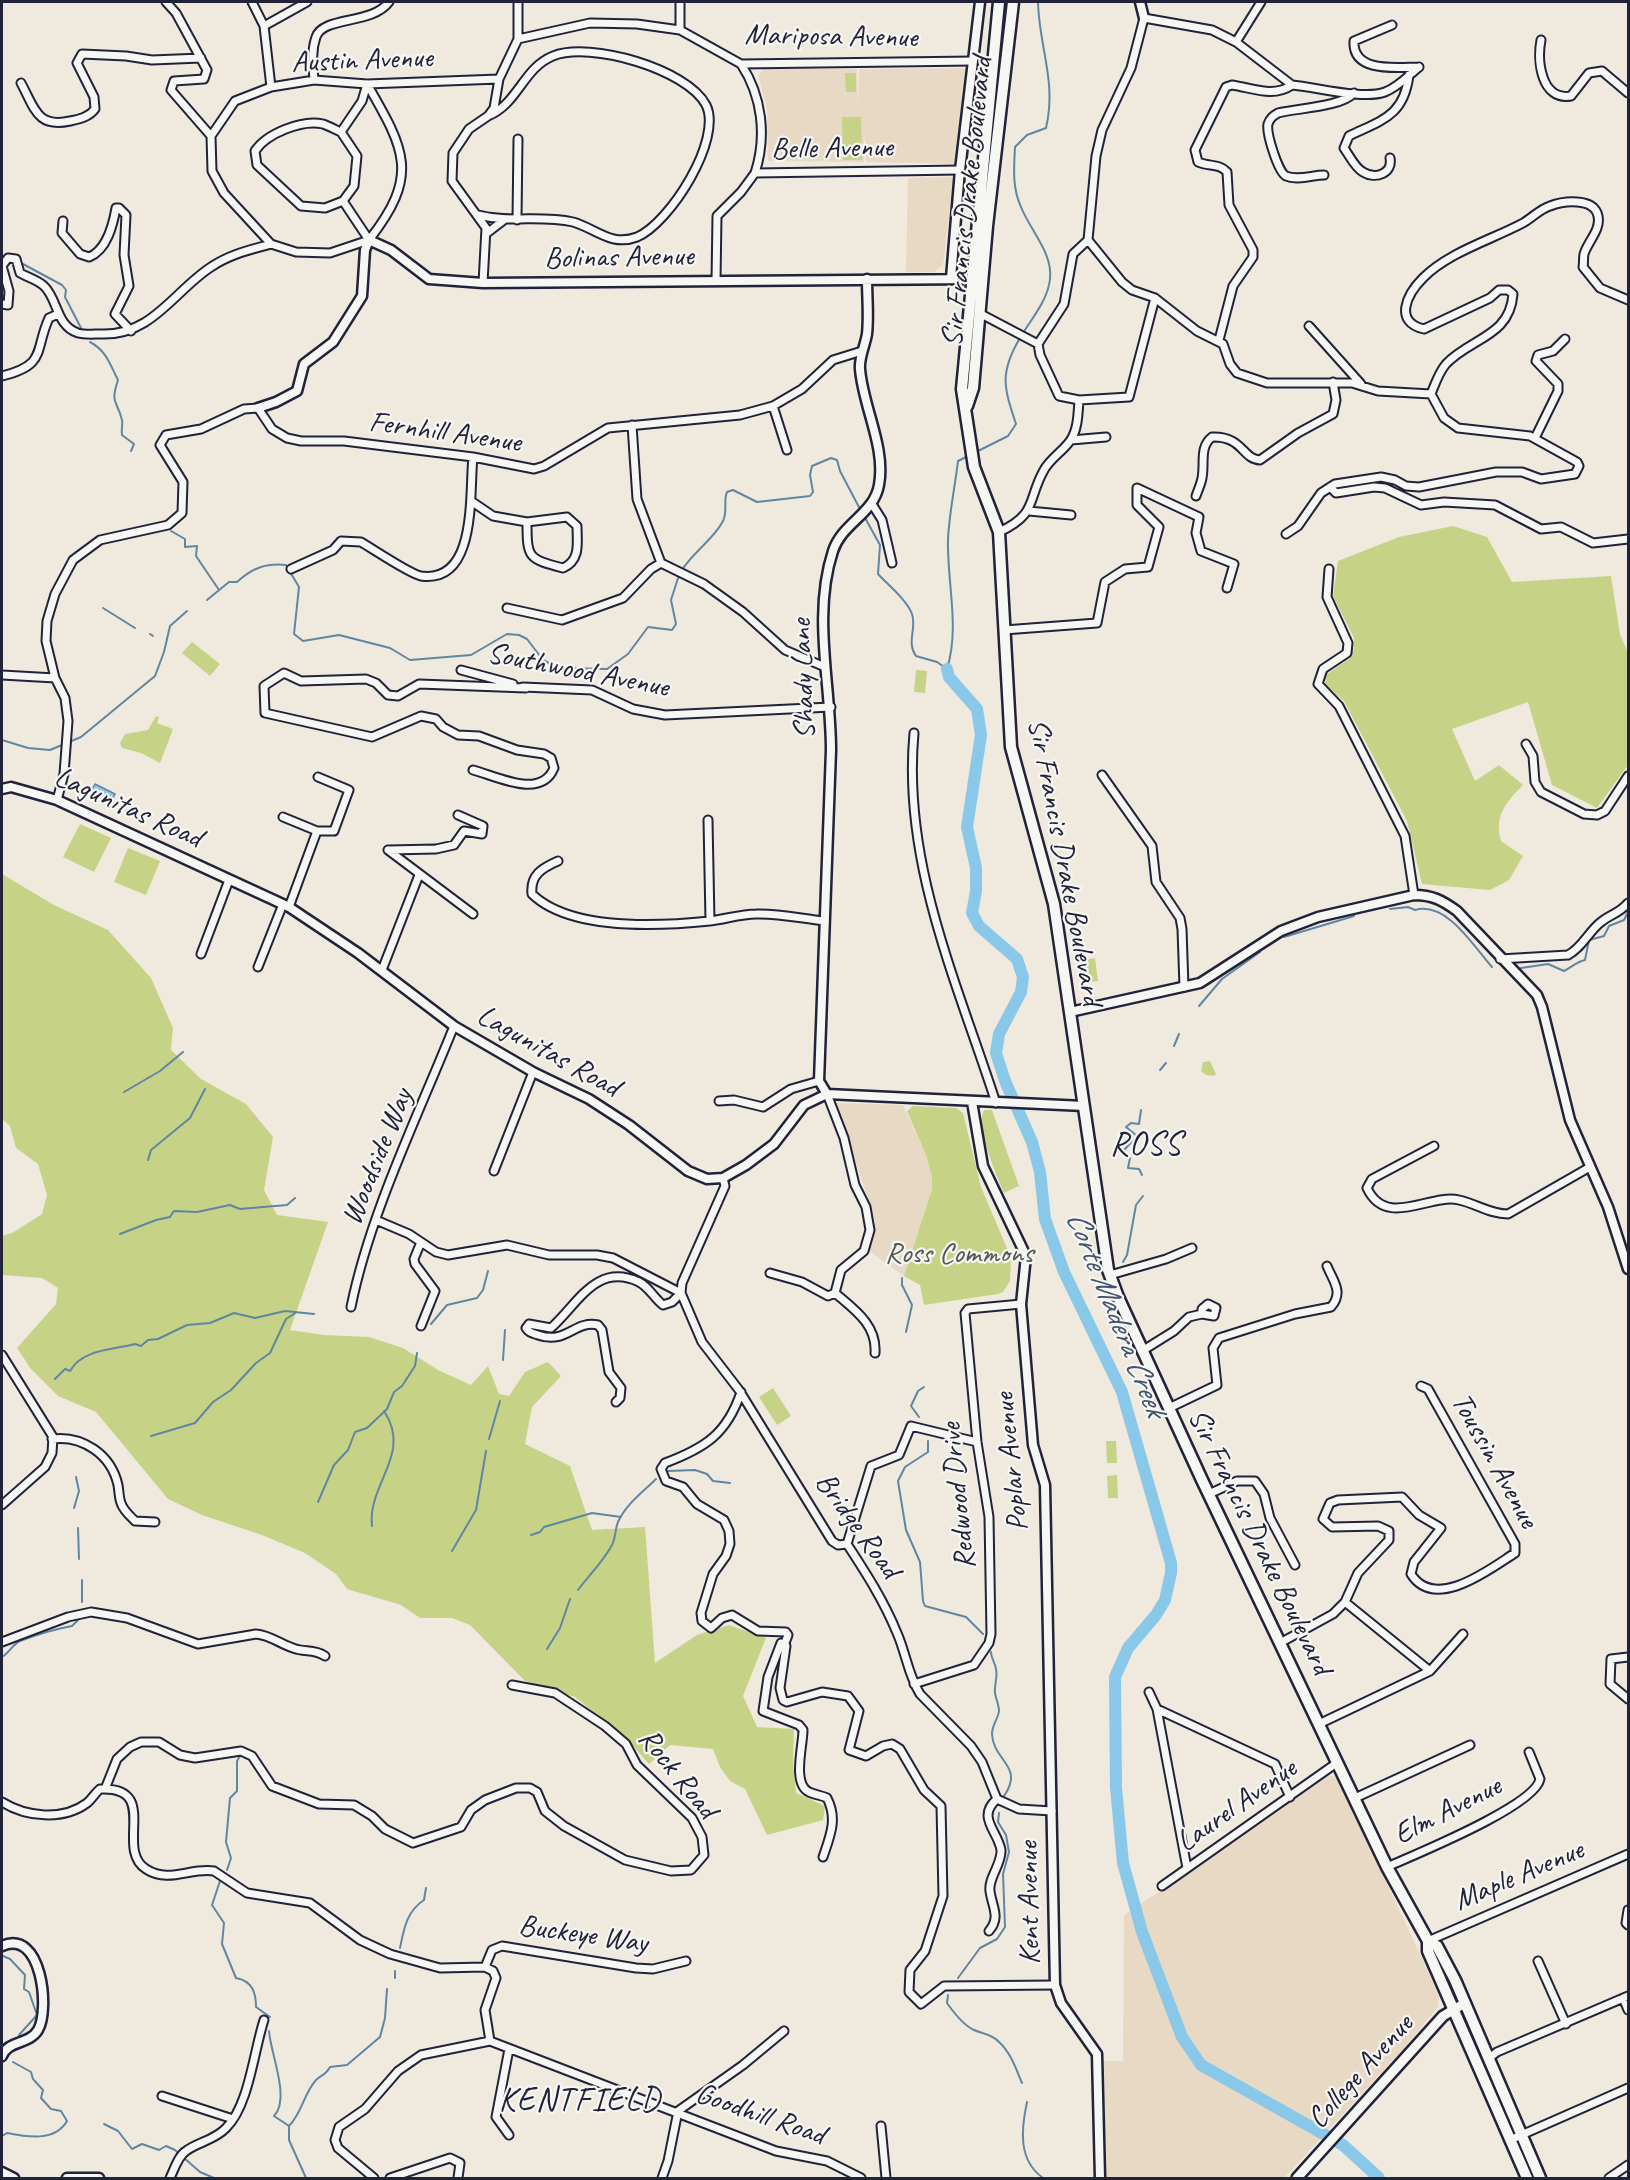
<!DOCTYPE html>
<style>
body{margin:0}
#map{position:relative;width:1630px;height:2180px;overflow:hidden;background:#f0e9dd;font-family:Caveat,sans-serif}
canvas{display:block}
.frame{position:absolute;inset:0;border:3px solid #22223b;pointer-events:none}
</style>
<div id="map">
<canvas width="1630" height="2180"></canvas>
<div class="frame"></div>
</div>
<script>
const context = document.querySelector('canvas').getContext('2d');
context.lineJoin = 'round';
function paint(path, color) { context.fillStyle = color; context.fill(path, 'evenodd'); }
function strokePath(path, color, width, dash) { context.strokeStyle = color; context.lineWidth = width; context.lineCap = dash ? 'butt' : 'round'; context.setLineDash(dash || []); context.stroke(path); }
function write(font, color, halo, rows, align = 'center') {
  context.font = font + ' Caveat,sans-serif'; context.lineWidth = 4.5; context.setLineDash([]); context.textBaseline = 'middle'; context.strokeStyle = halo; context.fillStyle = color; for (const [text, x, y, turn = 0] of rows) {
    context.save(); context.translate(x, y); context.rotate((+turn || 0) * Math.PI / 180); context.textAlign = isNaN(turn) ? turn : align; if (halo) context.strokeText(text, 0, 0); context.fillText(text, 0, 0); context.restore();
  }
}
paint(new Path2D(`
 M967,68l-11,96 -90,-2 -2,-33v33l-96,-1 -1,-52 -9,-34 5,-6h94l1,37 1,-37z
 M954,177l-11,88 -9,7h-28l2,-94z
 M835,1103l68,2 23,50 6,22v12l-28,87 -35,-25 6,-28 -2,-10z
 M1329,1775l7,2 63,132 37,80 3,8 -1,10 -33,40 -121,131h-178l-2,-117h19l1,-146 91,-60z`), '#e8d9c4');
paint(new Path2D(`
 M845,73h11v19h-10z
 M842,117h19l1,43h-19z
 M1453,526l34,11 25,45 99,-6 9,58 8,19v112l-31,43 -45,-23 -24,-83 -76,27 23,52 24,-16 24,20c-17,17 -29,31 -22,56l22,15 -14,24 -19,10 -68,-6 -15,-63 -63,-120 -19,-17 2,-10 23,-16 4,-9v-11l-21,-42 5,-35 61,-24z
 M192,642l28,22 -10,12 -28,-23z
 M916,670l11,1 -2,22 -11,-1z
 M156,716l3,1 -2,6 16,6 -13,34 -19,-10 -19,-5 -2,-5 5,-9 23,-4z
 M80,824l31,14 -17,34 -31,-15z
 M128,848l32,13 -14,34 -32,-13z
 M2,874l52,31 54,25 43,48 22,50 -2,22 30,29 45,25 27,33 -9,53 13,25 51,7 -38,108 34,5 45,2 34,11 35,22 33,15 17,-19 11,28 10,2 16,-24 23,-10 13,14 -29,31 -7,37 45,22 22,64 53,-3 10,136 42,-28 32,-10 37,13 -23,58 14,31 37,2 -1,33 3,31 29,13 -2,14 -56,15 -22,-46 -15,-8 -10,-14 -7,-18 -43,-4 -21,19 -22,-25 -52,-42 -50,-16 -55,-56 -18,-7h-32l-19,-13 -54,-16 -11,-15 -31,-21 -43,-18 -60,-20 -34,-16 -72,-87 -38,-16 -27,-27 -14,-21 39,-44 2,-16 -16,-10 -40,-3v-39l12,-4 28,-18 5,-19 -9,-31 -22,-16 -6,-22 -8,-7z
 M1095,958l3,23 -10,1 -4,-22z
 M1210,1061l6,13 -2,2 -8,-1 -5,-4 2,-9z
 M913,1106l43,2 7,5 18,74 30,71 -1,23 -7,11 -5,2 -74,11 -4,-20 -16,-9 28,-87v-12l-6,-22 -19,-44z
 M984,1110h8l27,76 -15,7c-7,-16 -29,-68 -20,-83z
 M773,1388l18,28 -14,9 -18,-28z
 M1106,1441h10l1,22h-10z
 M1117,1475l1,23h-10l-1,-22z`), '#c6d387');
const water = new Path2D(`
 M95,784l20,10 -4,9 -21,-10z`);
paint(water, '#89c8e9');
strokePath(water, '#6086a3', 1.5);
strokePath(new Path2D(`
 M23,264l39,21 4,5 -1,7 16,31
 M1023,333c10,-16 25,-34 27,-54 3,-26 -20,-49 -29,-72 -9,-20 -7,-39 -6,-60l12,-12 19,-7c11,-46 -7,-81 -8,-126
 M90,342c17,9 20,23 28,38 -8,24 -1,20 4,40 1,4 -1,10 0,15l12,9 -3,7
 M976,452l32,-16 8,-12c-12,-36 -17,-51 4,-86
 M864,516l16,29 -2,29c10,11 29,26 34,40 5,15 -6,28 4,42l21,6 10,7c13,-42 0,-86 1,-129 1,-26 7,-53 10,-79l10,-5
 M171,531l14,8v8l12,-1 -1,10 23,34
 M682,570c11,-18 32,-31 41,-49 5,-10 0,-20 4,-29l6,-2 24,12 53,-6 3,-4 -3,-17 2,-9 19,-8 6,2 3,11 21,40
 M207,600l22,-18h8c15,-14 29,-19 49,-17l13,22 -5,47 9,7 36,-6 51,13 20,12 61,-5 36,-21 12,1 8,4 16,21 16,8 48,1 21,-15 20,-27 24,3 4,-6 -5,-24 8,-25
 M103,608l32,20
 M150,634l3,2
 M2,740l26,8 22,2 31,-13 74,-61 9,-24 6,-26 17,-15
 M1390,909l18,-2 7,3c32,-9 59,37 77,57
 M1284,937l70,-21
 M1521,968l27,-4 16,7c8,-4 12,-9 21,-11l4,-20 15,-4 5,-10 15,-6 4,-8
 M1199,1006l23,-27 38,-27
 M1174,1046l5,-12
 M1160,1070l6,-7
 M124,1092l36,-21 23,-19
 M1141,1110l-2,14 -8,-1 -5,4 11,9 -13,14 6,8 -2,10 11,1 3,6
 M148,1160l3,-10 39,-32 15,-29
 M120,1234l36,-14 14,-3 4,-6 23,1 33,-7 10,4 47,-4 8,-7
 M1123,1262l4,-7 9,-50 7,-9
 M902,1278v7l10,20 -6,27
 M431,1324l16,-19 30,-7 6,-8 5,-19
 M503,1360l2,-30
 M55,1379l10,-10 5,2c12,-22 43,-21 65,-27l6,2 7,-6 10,-1 29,-14 23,-2 24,-10 21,5 30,-7 29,3
 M919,1417l-8,-11 7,-15 6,-4
 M151,1436l44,-13 18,-21 18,-12 25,-27 14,-10 16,-34 11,-7
 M489,1439l11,-38
 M928,1441v11l-23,15 -7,14 8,49 14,32 3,39 2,5 41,11 17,17
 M668,1471l27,-1 12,4 6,7 17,2
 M318,1502l16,-37 14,-15 7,-18 12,-4 20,-19 7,-17 8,-6 13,-20 2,-13
 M74,1508l5,-17 -3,-14
 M372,1526c-5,-42 41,-72 12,-115
 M78,1528l1,31
 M531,1535l9,-3 4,-5 48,-14 29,4
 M452,1551l24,-41 10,-59
 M578,1590c11,-15 25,-28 34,-45 4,-8 3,-16 6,-23 8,-18 25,-30 38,-43
 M82,1602v-22
 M547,1649l13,-21 10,-29
 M991,1652c0,7 4,10 5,17 2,8 -2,16 -1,24 1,6 4,12 4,18 -1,8 -7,14 -7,23 1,27 33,32 12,62
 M2,1657c7,-4 11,-13 18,-16 16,-6 35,-12 52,-15l7,-7
 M227,1870l4,-12 -5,-16 4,-44 7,-7v-30l3,-5
 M220,1881l-8,24 12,18 -2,21 14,34c16,3 20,14 20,29l14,10
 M400,1948c4,-19 6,-36 24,-48l2,-12
 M3,1956l7,3 15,16 -1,14 5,3 8,23 -18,20
 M395,1978v-7
 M958,1978l22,-30 17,-9 8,-12 -2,-53 6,-22 -3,-17 -8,-13 1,-9
 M948,1995l-1,8c7,10 16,22 27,27 9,4 18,4 25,12 12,11 17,27 23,41
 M269,2031c1,21 22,68 5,85l15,10v14l17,38
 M1027,2102c-6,28 -9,58 16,76
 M104,2124l14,7 14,18 10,-5 17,6 7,-4 9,4 25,22 14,6
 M289,2126c13,-13 15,-33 27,-46 5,-5 10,-5 14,-13l17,-2 33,-28 5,-19 2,-29
 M2,2136l5,-3c20,4 48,9 60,-12l-6,-10 -10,-2 -10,-11 2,-8 -10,-11 -2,-7 -18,-10`), '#6086a3', 2);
strokePath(new Path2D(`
 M947,669l2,8 28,32 4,26 -14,92 9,41v23l-4,22 7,13 38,33 6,18 -2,15 -22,42 -3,19 9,28 27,61 8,30 5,47 19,53 58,120 49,171v10l-6,27 -9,15 -28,33 -13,29 1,111 7,75 19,69 40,105 19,28 142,80 36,33`), '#89c8e9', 12);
const minor = new Path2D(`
 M166,2l10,11 31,57 -3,9 -30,2 -3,9 40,46 1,35 12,22 47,51 25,8 34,1 39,-13
 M252,2l12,24 7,61
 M1392,25l-38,16c-2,33 45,26 65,26
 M264,26l43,-24
 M680,30v-28
 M518,39l72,-16 47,1 43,6 61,34 232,-3
 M1541,40c-4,21 0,61 30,56l18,-23 13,-2 26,22
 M1236,42l25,-40
 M741,64c21,32 26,72 14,109
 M314,80c-1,-14 -3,-29 2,-43 7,-21 56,-12 73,-35
 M21,83c14,26 16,45 49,38 10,-2 19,-4 25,-12l-1,-12 -17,-34 5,-9 44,2 26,4 49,-2
 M367,84l-5,17 -21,31c-5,-2 -12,-6 -18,-8 -21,-5 -57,10 -68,27l2,14 44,41 24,2 18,-7 26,39
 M367,84c38,66 53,91 2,156
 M1292,85c24,2 71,15 93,7 13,-5 23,-16 34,-25
 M341,132l16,24 -3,30 -11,15
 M211,136l24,-35 36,-14 43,-7 53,4 132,-5
 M1390,158c3,15 -14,22 -27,14 -8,-4 -14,-17 -19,-24l5,-12c33,-16 55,-20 60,-61
 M1324,175c-11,0 -27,6 -38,1 -8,-4 -20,-43 -18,-52 2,-6 5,-8 10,-11 20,-5 63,-6 76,-20
 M478,215c32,8 63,0 95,7 22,6 38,25 64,15 33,-14 86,-98 69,-132 -19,-36 -116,-64 -153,-49 -30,12 -35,48 -65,60
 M517,220l1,-81
 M63,221l-1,12 18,21 9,3c18,-7 24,-32 27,-49h3l7,7 -2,40 5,31 -14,28 16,17
 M487,233l17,-13
 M1088,240l34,42 10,8 23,8 42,33 26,13 7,20 7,9 30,10h85l26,8 53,3 13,24 14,10 72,8 47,26 2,4 -4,8 -34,5 -19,-7h-26l-77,15 -13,-1 -11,-6 -14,-3 -46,7 -14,9 -23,33 -12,8
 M1088,240l8,-84 6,-26 29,-62 13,-50 68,12 24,12 56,43
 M1088,240l-15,14 -9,50 -26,40 2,11 19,41 20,4 50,-3 26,-99
 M716,281l1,-65 24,-24 14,-19 205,-3
 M483,283l3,-55 -34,-47 1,-28 16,-24 19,-13 6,-8 5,-29 19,-40v-37
 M2,304l6,1 1,-14 -7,-25 6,-8 8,1 4,14c7,4 18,7 24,13 14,13 12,40 34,47 7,2 16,1 23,1 51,2 73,-43 110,-67 19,-13 39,-17 60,-23
 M981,314l57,30
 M1309,326l52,58
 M1219,340l14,-54 20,-29v-7l-24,-45 -2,-33c-8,-9 -18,-5 -29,-10l-3,-12 31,-63 6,-2c21,3 41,13 60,0
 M2,376c45,-11 32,-25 47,-58l9,-4
 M1431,394c4,-10 8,-22 15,-30 24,-26 64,-27 67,-70l-5,-4h-9l-9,8 -66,31c-31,-7 -17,-35 -1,-51 26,-26 68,-38 100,-55 9,-5 17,-14 27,-17 13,-5 44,-9 48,10 3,14 -10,25 -14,38 -1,4 0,9 -1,13l17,21 28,12
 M773,406l14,44
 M632,425l5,74 24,64 43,21 39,28 42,38 40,17
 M1535,438l23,-47v-7l-22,-23 2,-6 15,-4 12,-12
 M1071,440l35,-3
 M1330,487l6,6 38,-6 11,1 36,17 23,-3 51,3 46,24 20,-2 32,16 35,-4
 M1196,496c2,-6 5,-12 6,-18 3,-15 -3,-31 10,-41 31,-1 30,22 48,23l38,-27 35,-19 3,-14 -3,-18
 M471,501l22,15 34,6
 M872,504l10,16 10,43
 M1029,511l42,4
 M567,517l10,9c0,17 4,34 -14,42 -35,-9 -36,-10 -36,-46z
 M999,532c39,-18 28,-32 45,-62 6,-11 19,-19 26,-29 8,-11 8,-27 9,-41
 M291,569l42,-19 8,-9 20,1c12,7 49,32 60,34 57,8 48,-84 52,-119
 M1329,569l-2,28 21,46 -1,10 -24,16 -5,15 21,22 66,130 9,59
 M507,608l55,12 61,-22 28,-29 10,-6
 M1004,630l93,-7 8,-41 20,-13 23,-2 11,-40 -22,-22v-17l62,29 -3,16 5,18 33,13 -7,24
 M461,670l52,14
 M2,675l53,3
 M523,687l69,3 41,19 32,6 166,-8
 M914,733c-12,130 43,249 82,370
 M1526,744l7,12 2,26 6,10 43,22 13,1 8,-4 23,-35
 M473,770c23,6 68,30 81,-2l-3,-10 -7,-4 -27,-4 -38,-14 -21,-1 -15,-8 -7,-8 -15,-3 -49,21 -107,-24 -1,-27 20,-13 17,8 65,-2 10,4 12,12 10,1 21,-12 107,4
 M1102,775l50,71 4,36 24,36 2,11 2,58
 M57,800l7,-26 4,-53 -3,-23 -10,-20 -9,-37 1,-20 8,-27 18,-34 27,-20 68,-15 14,-12 1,-31 -23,-37 6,-10 35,-6 43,-20 14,-1 14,21 15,9 14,3h43l129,16 61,12 10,-3 64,-38 132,-13 33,-9 29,-17 31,-29 29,-9
 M283,817l34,14
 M708,820l2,101
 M388,850l48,-1 18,-4 10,-14 18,3 1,-8 -25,-11
 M388,850l85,64
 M558,861c-16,7 -28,14 -26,33 38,37 129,32 178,27 16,-2 31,-7 46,-7 23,-1 47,5 69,7
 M289,907l28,-76h17l15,-41 -31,-13
 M201,954l28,-74
 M1500,959l68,-4c14,-7 21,-24 33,-33 10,-8 19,-9 27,-19
 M258,967l25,-63
 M382,970l37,-95
 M827,1094l17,44 11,47 11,22 4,23 -6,21 -23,19 -6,23
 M719,1101l15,-1 29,7 28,-18 28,-8
 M1434,1146l-62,33 -5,9c19,41 63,5 92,12 18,4 31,14 49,14l82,-47
 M494,1171l39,-99
 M376,1220l33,14 27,18 12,3 59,-10 42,10h48l16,3 68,35
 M770,1273l32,9 26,14 7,-3
 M1110,1275l56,-16 26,-11
 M681,1293l21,49 37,48 93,151 6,4 9,-1c19,29 37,57 50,89 9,20 11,42 23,61l51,52 11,16 15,37 22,10 33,2
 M681,1293l1,-10 43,-97 -2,-8
 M835,1293c20,17 42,32 40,60
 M351,1307c19,-94 67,-191 103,-281
 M421,1326l14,-35 -20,-27 -1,-5 7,-17
 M1142,1351l32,-20 15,-14 13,-3 12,2 2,-8 -8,-4 -6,5v5
 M2,1355l51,82 -1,16 -7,14 -43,38
 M741,1392c-14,42 -36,56 -76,71l-4,6 5,12 17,6 14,17 27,16 5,11 1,13 -4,12 -13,18 -12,39 1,8 9,7 11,-10 10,-3 26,16 28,1 2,3 -3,8
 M616,1402l4,-4 1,-10 -12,-16 -7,-42 -4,-5c-24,-5 -31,20 -60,10 -6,-2 -9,-2 -12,-7l3,-4 22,4c27,-24 45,-66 88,-46 10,5 15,16 24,23l9,-3 9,-9
 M1169,1408l48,-23 -4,-37 6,-10 76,-24 36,-7c13,-15 2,-26 -4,-41
 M52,1439c30,-4 59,15 66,46 1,6 1,13 3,18 2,7 9,13 14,18l20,1
 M1209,1494l28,-13h18l9,13 6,24 25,47
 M847,1544l24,-78 28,-11 12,-29 66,16
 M1345,1602l85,69
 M2,1642l66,-25 23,-5 36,6 71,26 58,-10c14,1 24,10 37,14 12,5 20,0 32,8
 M1280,1643l53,-29 12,-12 13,-29 31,-33v-9l-11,-5 -46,1 -9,-8 7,-16 8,-3 64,-3 17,18 22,13 -27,34 -3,12c24,38 79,-5 104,-21v-9l-87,-155 -7,-3
 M1628,1657l-17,2 -1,25 18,15
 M914,1684l60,-19 15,-22 2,-9 -2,-117 -12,-75 -12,-129 3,-4 53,-5
 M1149,1692l8,17 30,159
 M1157,1709l118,55 15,33
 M1319,1724l111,-53 33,-37
 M105,1789l12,-30 13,-12 11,-5h18l21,13 15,3 46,-7 11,5 20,30 47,18 35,1 18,11 13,13 28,14 48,-16 10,-17 14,-10 31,-12h14l7,4 8,19 19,15 61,34 46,11 20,-1 13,-15 -2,-18 -10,-19 -55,-53 -11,-21 -21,-18 -50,-33 -43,-8
 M1355,1798l115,-53
 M2,1802c24,15 61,19 85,1 5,-4 8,-10 13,-14 61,-3 14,60 46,80 23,15 45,-2 68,2l33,22 63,10 50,37 30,14 50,14 45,-1 8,4 3,7 -11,32 5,31 286,110 51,10 34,17
 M823,1857c7,-21 15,-38 4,-59 -6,-3 -12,-3 -18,-6 -17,-8 -6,-46 -6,-62l-4,-5 -36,-14 5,-34 13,-34 5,3 -6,42 3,12 4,2 35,-10 26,4 11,15 -10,39 17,6 17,-10 9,-2 8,5 24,41 17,16 2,90 -18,55 -15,19 -1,22 12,12 23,-18 111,-1
 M1387,1867c29,-13 148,-61 153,-88l-11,-27
 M1162,1886l176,-124
 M1628,1910l-2,13 2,2
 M989,1931c12,-14 3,-24 1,-40 -2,-13 12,-27 11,-41 -3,-19 -25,-33 -4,-51
 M1428,1941l200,-87
 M1538,1961l28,63
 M485,1967l7,-17 10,-4 134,22 17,1 33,-8
 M1623,1998l5,12
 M509,2049l-13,68 13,18
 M1489,2058l8,-6 131,-56
 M162,2096l71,23
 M881,2126l5,52
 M1510,2140l118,-52
 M170,2178c4,-8 8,-22 16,-27 12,-9 29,-11 40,-23 23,-22 28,-78 38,-108
 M374,2178l-36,-30 -3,-8 4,-13 26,-18 33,-38 23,-16 69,-14
 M390,2178l60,-20 10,5 -2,15
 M662,2178l6,-17 10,-50 65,-46 41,-34
 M1609,2178l19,-13`);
const tertiary = new Path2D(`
 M1140,2l4,16
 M951,278l9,-108 20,-168
 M258,408l18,-6 21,-11 7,-27 29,-22 29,-46 3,-46 4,-10 22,10 38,29 54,4 494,-4
 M2,789l9,-2 46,13 232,107 69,46 96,73 79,46 56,27 40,26 59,46 19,8 16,-1 23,-13 28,-21 30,-39 23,-11 257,12
 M1070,1012l130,-29 81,-52 37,-14 96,-22c18,0 28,5 43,16l80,84 5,12 28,113 38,87 20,62
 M827,1094l-8,-13 12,-331c0,-66 -19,-135 2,-199 9,-28 41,-37 46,-66 7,-38 -16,-78 -19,-116 -1,-12 5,-23 7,-35 2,-18 0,-37 0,-55
 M972,1102l11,64 43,90 -5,48 12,141 12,40 10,500 6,18 36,51 3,124
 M2,1946c40,-18 48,64 36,84 -9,15 -30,10 -36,26
 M2,2172l12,6
 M67,2178h32`);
const secondary = new Path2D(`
 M1297,2178l146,-162 22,-13`);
const primary = new Path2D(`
 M999,2l-37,387 12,78 25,65 12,215 43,157 54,366 10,27 84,183 185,387 41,74v10l99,227
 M967,406l6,-18 14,-162 26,-224
 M1428,1941l9,5 18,34 85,198`);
strokePath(minor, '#22223b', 11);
strokePath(tertiary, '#22223b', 13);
strokePath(secondary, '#22223b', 14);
strokePath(primary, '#22223b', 15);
strokePath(minor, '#f6f6f2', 7);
strokePath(tertiary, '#f6f6f2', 8);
strokePath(secondary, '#f6f6f2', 9);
strokePath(primary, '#f6f6f2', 10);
write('30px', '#22223b', '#f6f6f2', [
 ["Mariposa Avenue",831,37,1],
 ["Austin Avenue",362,61,-2],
 ["Belle Avenue",832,149,-1],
 ["Sir Francis Drake Boulevard",968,202,-84],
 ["Bolinas Avenue",619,258,-1],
 ["Fernhill Avenue",445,433,8],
 ["Southwood Avenue",578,671,11],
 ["Shady Lane",804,679,-92],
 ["Lagunitas Road",128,808,24],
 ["Sir Francis Drake Boulevard",1064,862,79],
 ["Lagunitas Road",548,1052,29],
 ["Woodside Way",378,1157,-68],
 ["Toussin Avenue",1494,1461,61],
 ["Poplar Avenue",1012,1462,-96],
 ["Redwood Drive",959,1496,-96],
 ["Bridge Road",857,1526,54],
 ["Sir Francis Drake Boulevard",1259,1542,64],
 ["Rock Road",677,1774,51],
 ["Laurel Avenue",1237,1806,-35],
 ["Elm Avenue",1448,1811,-27],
 ["Maple Avenue",1519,1876,-23],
 ["Kent Avenue",1030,1903,-91],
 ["Buckeye Way",583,1935,8],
 ["College Avenue",1361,2072,-48],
 ["Goodhill Road",760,2115,19]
]);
write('30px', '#535752', '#f6f6f2', [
 ["Ross Commons",959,1254]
]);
write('italic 32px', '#41546f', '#f6f6f2', [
 ["Corte Madera Creek",1115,1314,68]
]);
context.letterSpacing = '1.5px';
write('33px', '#22223b', '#f6f6f2', [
 ["ROSS",1146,1145],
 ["KENTFIELD",580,2101]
]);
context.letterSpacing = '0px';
</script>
